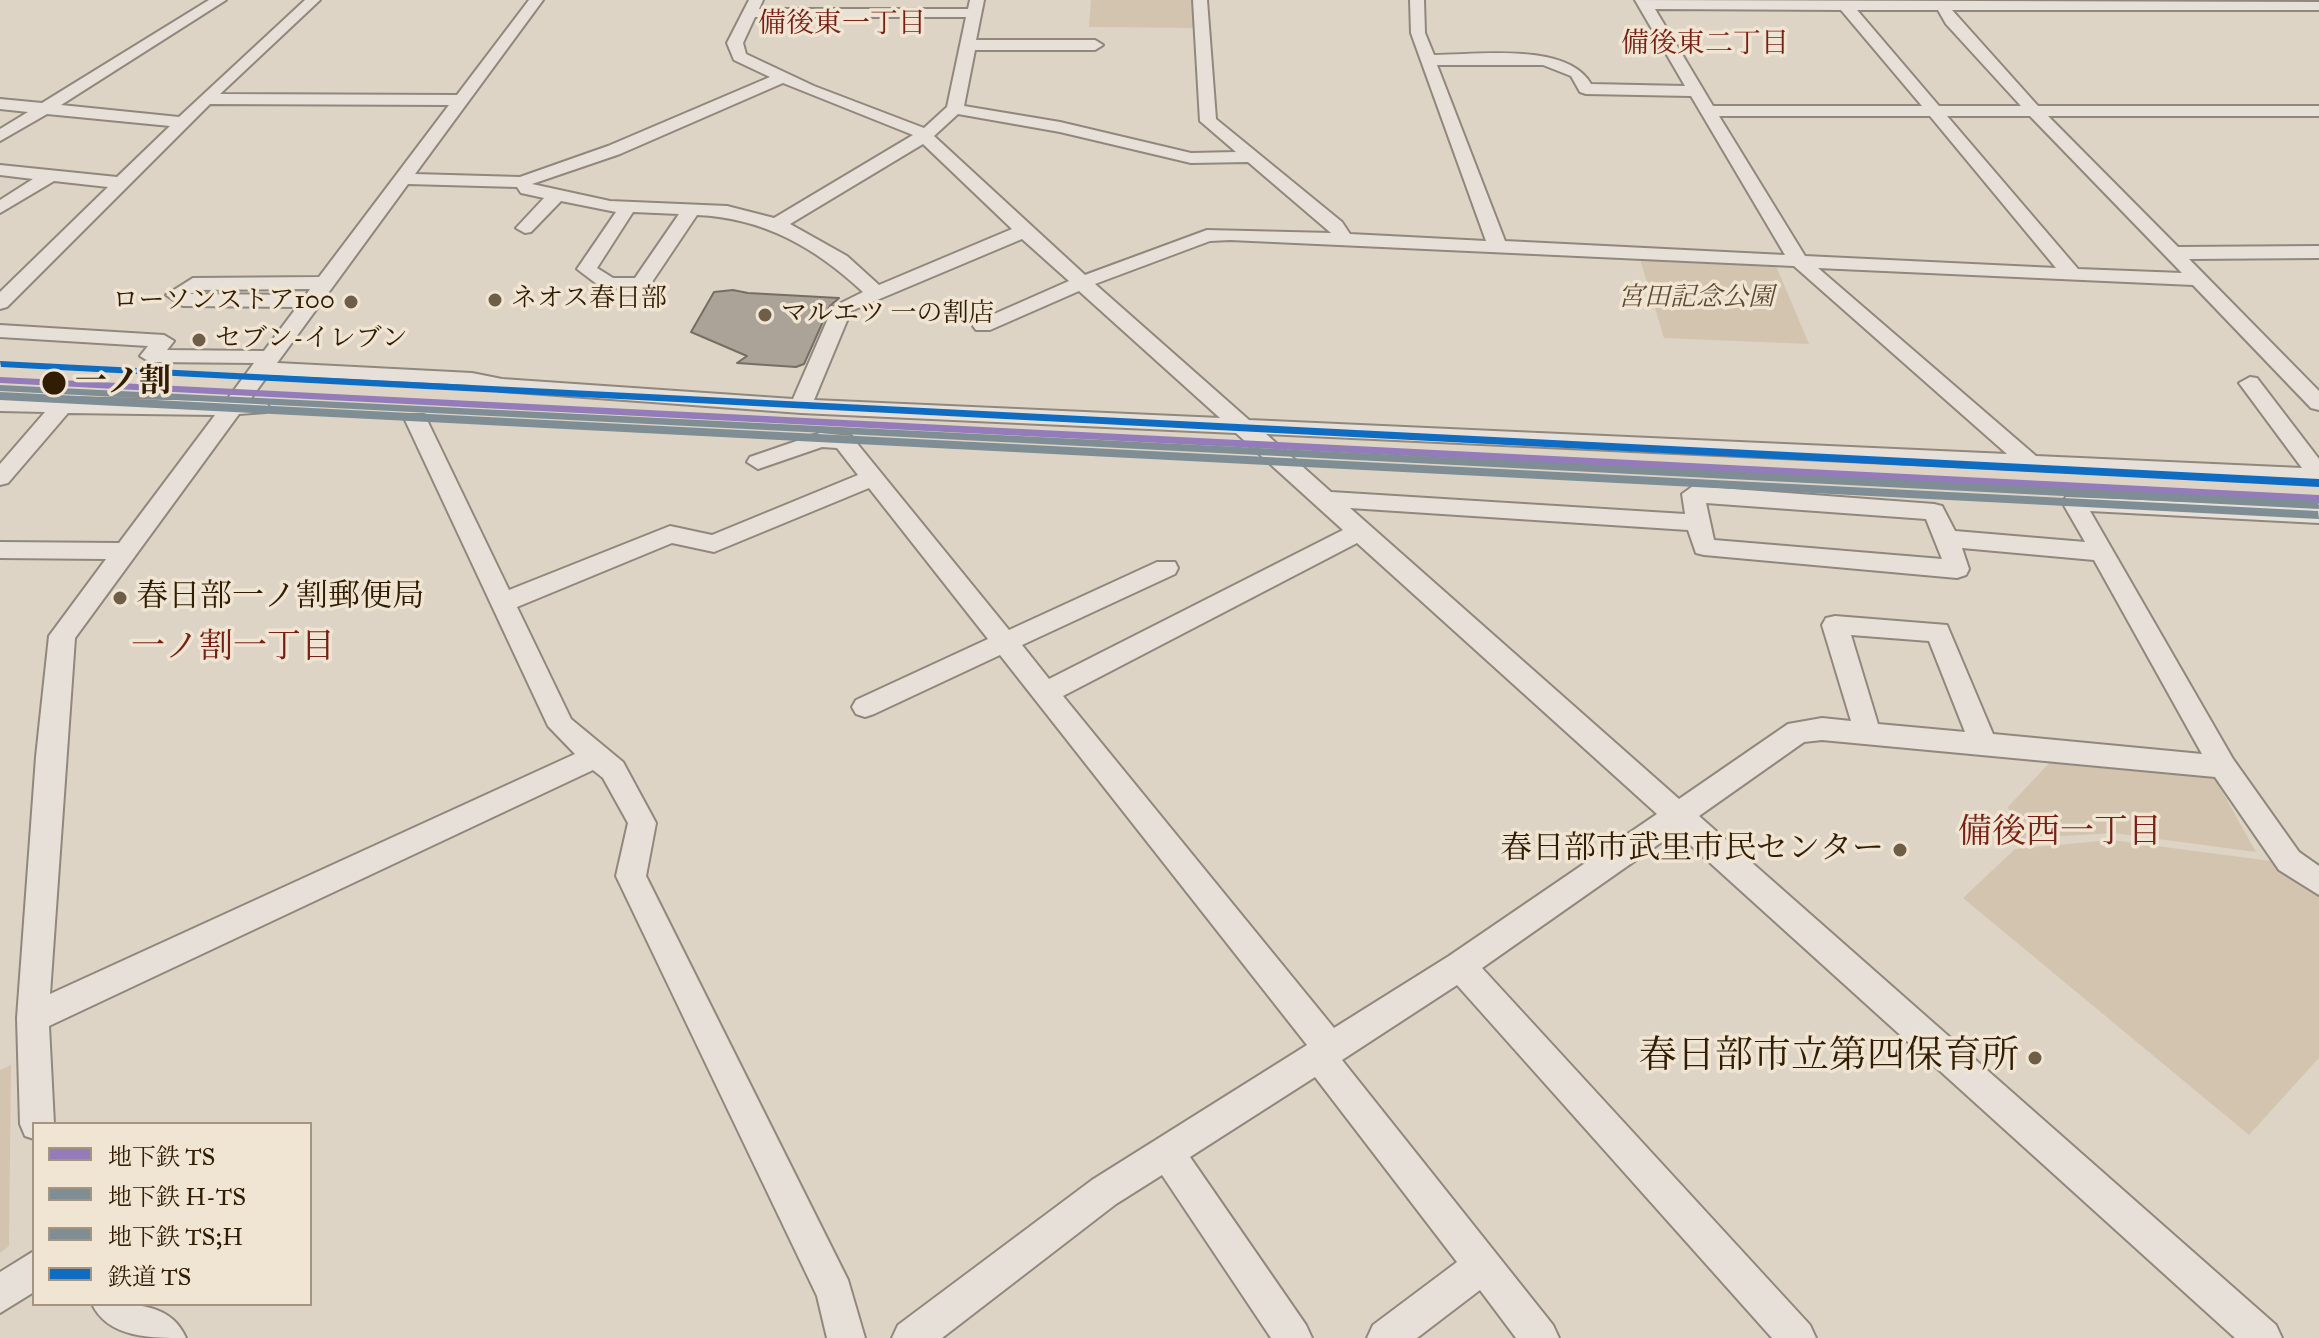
<!DOCTYPE html>
<meta charset="utf-8">
<style>
body{margin:0}
#map{position:relative;width:2319px;height:1338px;overflow:hidden;background:#ded4c6;font-family:"IM FELL Great Primer","Noto Serif JP",serif}
canvas{display:block}
.legend{position:absolute;left:32px;top:1122px;width:280px;height:184px;box-sizing:border-box;background:#f0e4d3;border:2px solid #a49480;margin:0;padding:10px 14px;list-style:none;font-size:24px;color:#311d03}
.legend li{display:flex;align-items:center;gap:16px;height:40px}
.legend b{width:40px;border:2px solid #a49480}
</style>
<div id="map">
<canvas width="2319" height="1338"></canvas>
<ul class="legend">
<li><b style="height:10px;background:#937cb9"></b>地下鉄 TS</li>
<li><b style="height:10px;background:#7e8e94"></b>地下鉄 H-TS</li>
<li><b style="height:10px;background:#7e8e94"></b>地下鉄 TS;H</li>
<li><b style="height:10px;background:#0f6cc3"></b>鉄道 TS</li>
</ul>
</div>
<script>
const context = document.querySelector('canvas').getContext('2d');
context.lineJoin = 'round';
function paint(path, color) { context.fillStyle = color; context.fill(path, 'evenodd'); }
function strokePath(path, color, width, dash) { context.strokeStyle = color; context.lineWidth = width; context.lineCap = dash ? 'butt' : 'round'; context.setLineDash(dash || []); context.stroke(path); }
function write(font, color, halo, rows, align = 'center') {
  context.font = font + ' "IM FELL Great Primer","Noto Serif JP",serif'; context.lineWidth = 7; context.setLineDash([]); context.textBaseline = 'middle'; context.strokeStyle = halo; context.fillStyle = color; for (const [text, x, y, turn = 0] of rows) {
    context.save(); context.translate(x, y); context.rotate((+turn || 0) * Math.PI / 180); context.textAlign = isNaN(turn) ? turn : align; if (halo) context.strokeText(text, 0, 0); context.fillText(text, 0, 0); context.restore();
  }
}
paint(new Path2D(`
 M1091,0h103v28l-105,-1z
 M1639,256l135,5 35,83 -145,-6z
 M2052,760l161,15 43,77 -143,-19 -97,6 -8,-32z
 M2111,840l160,21 48,35v162l-70,77 -286,-237 52,-49z
 M11,1065l-2,181 -9,7v-183z`), '#d2c4af');
const building = new Path2D(`
 M733,290l15,3 91,5 -9,8 -26,58 -8,3 -59,-4 10,-7 -56,-24 23,-40z`);
paint(building, '#aba398');
strokePath(building, '#776e63', 2);
const street = new Path2D(`
 M209,0h17l-165,105 118,12 126,-117h15l-100,94 237,1 72,-95h14l-128,174 105,3 88,-31 162,-69 -36,-17 -7,-17 22,-43h14l-4,9h209l2,-9h14l-8,40h119l8,5 -8,5h-120l-11,56 96,16 131,31 45,-1 -36,-31 -7,-121h14l9,119 126,103 8,12 136,7 -75,-208 -1,-33h14l1,33 9,22c44,0 133,-13 157,29l94,2 -50,-86 684,2v8h-367l86,96h281v10h-271l130,131 141,-1v12l-130,1 130,132v19l-8,-2 -118,-123 -375,-17 218,188 266,12 -63,-85 11,-6 7,1 62,81v24l-1053,-49 65,58 354,22 -3,-20 11,-8 241,18 8,2 13,25 130,11 -23,-40 4,-5 253,10v16l-229,-12 143,248 66,93 20,14v29l-40,-25 -64,-93 -393,-37 -18,2 -105,74 577,509 6,13h-47l-559,-506 -194,136 328,357 6,13h-44l-315,-353 -115,75 211,265 6,13h-43l-36,-48 -63,48h-50l6,-13 84,-63 -142,-185 -125,80 116,168 6,13h-41l-109,-163 -46,29 -174,134h-50l6,-13 194,-145 215,-135 -307,-390 -126,59 -9,3 -9,-3 -4,-7 4,-7 132,-61 -119,-151 -155,64 -42,-9 -155,64 54,112 52,43 33,61 -10,53 202,404 17,58h-38l-10,-42 -201,-420 12,-53 -25,-45 -10,-8 -544,256 5,98h-20v15l-9,-3 -5,-12 -3,-106 19,-261 13,-121 57,-77 -106,-1v-16l119,1 96,-128 -147,-2 -60,70 -8,2v-21l45,-52 -45,-1v-14l226,4 28,-38 -104,-1 -10,-6 8,-10 -148,-9v-12l164,10 10,6 -7,9 97,1 33,-44 -114,-1 -17,-11 27,-17 126,-1 130,-172 -239,-1 -203,203 -7,2v-17l108,-105 -54,-6 -54,32v-13l33,-21 -33,-4v-10l117,12 53,-51 -123,-12 -47,27v-12l28,-17 -28,-3v-10l42,4zM1655,9l186,1 81,96h-209zM1857,10h81l8,14 75,82h-82zM755,17h211l-19,90 -23,21 -110,-42 -68,-32 -3,-11zM1437,65h106l28,11 9,16 6,2 105,2 94,159 -280,-14zM783,83l130,52 -139,83 -47,-12 -117,-5 -78,-17 88,-30zM958,114l102,18 131,31 57,-1 83,71 -124,-3 -122,45 -151,-139zM1719,116h211l126,152 -251,-12zM1947,116h83l152,157 -104,-4zM923,144l89,85 -133,56 -32,-29 -57,-32zM408,184l109,3 4,6 23,5 -28,30 9,5 6,-1 30,-31 55,11 -39,57 25,19h46l49,-73c66,3 118,32 166,77l-30,15 -40,92 -291,-20 -30,-6 -195,-10zM633,212l46,2 -44,64h-22l-16,-10zM1022,239l47,42 -93,41 -3,4 3,4h14l89,-39 141,127 -406,-18 37,-89zM1230,240l564,26 213,188 -758,-34 -154,-136 115,-43zM310,289l-4,6 -116,-1 7,-4zM268,375l204,10 30,6 299,22 435,20 107,97 -294,149 -27,-34 153,-71 3,-6 -3,-6h-18l-148,68 -158,-194 -31,-3 -70,24 -3,5 11,7 64,-22 15,1 21,27 -146,60 -42,-9 -161,64 -82,-170 -3,-5h-16l-3,5 143,306 27,28 -525,240 25,-356 164,-224 27,-2 3,-5 -3,-5 -17,-1zM1706,503l220,16 16,40 -228,-19zM1350,508l338,22 8,23 8,2 253,23 9,-3 3,-6 -7,-21 132,12 108,194 -209,-20 -46,-109 -112,-9 -9,2 -4,7 29,96 -29,-3 -34,6 -109,75zM1357,543l300,271 -208,142 -115,72 -271,-332zM1851,635l78,6 36,91 -87,-8z
 M34,1251v41l-34,21v-41z
 M92,1304c35,0 78,-4 94,34 -35,0 -78,0 -94,-34z`);
strokePath(street, '#90887c', 4);
paint(street, '#e6e0d9');
paint(new Path2D(`
 M0,361l2319,118v8l-2318,-120z`), '#0f6cc3');
paint(new Path2D(`
 M0,377l2319,118v8l-2319,-120z`), '#937cb9');
paint(new Path2D(`
 M0,392l2318,119 1,8 -2319,-119z`), '#7e8e94');
paint(new Path2D(`
 M0,385l2318,116 1,8 -2319,-118z`), '#7e8e94');
for (const [x, y, r, color] of [
 [495,300,8,"#6e5d47"],
 [351,302,8,"#6e5d47"],
 [765,315,8,"#6e5d47"],
 [199,340,8,"#6e5d47"],
 [54,383,13,"#311d03"],
 [120,598,8,"#6e5d47"],
 [1900,850,8,"#6e5d47"],
 [2035,1058,8,"#6e5d47"]
]) { const dot = new Path2D(); dot.arc(x, y, r, 0, 2 * Math.PI); context.fillStyle = color; context.fill(dot); strokePath(dot, '#f0e4d3', 3); }
write('italic 26px', '#5f4b31', '#f0e4d3', [
 ["宮田記念公園",1696,299]
]);
write('26px', '#311d03', '#f0e4d3', [
 ["ネオス春日部",511,300],
 ["ローソンストア100",335,302,"right"],
 ["マルエツ 一の割店",781,315],
 ["セブン-イレブン",215,340]
], 'left');
write('28px', '#7a1f14', '#f0e4d3', [
 ["備後東一丁目",842,25],
 ["備後東二丁目",1705,45]
]);
write('bold 32px', '#311d03', '#f0e4d3', [
 ["一ノ割",75,383]
], 'left');
write('32px', '#311d03', '#f0e4d3', [
 ["春日部一ノ割郵便局",136,598],
 ["春日部市武里市民センター",1884,850,"right"]
], 'left');
write('34px', '#7a1f14', '#f0e4d3', [
 ["一ノ割一丁目",233,649],
 ["備後西一丁目",2060,834]
]);
write('38px', '#311d03', '#f0e4d3', [
 ["春日部市立第四保育所",2019,1058]
], 'right');
</script>
